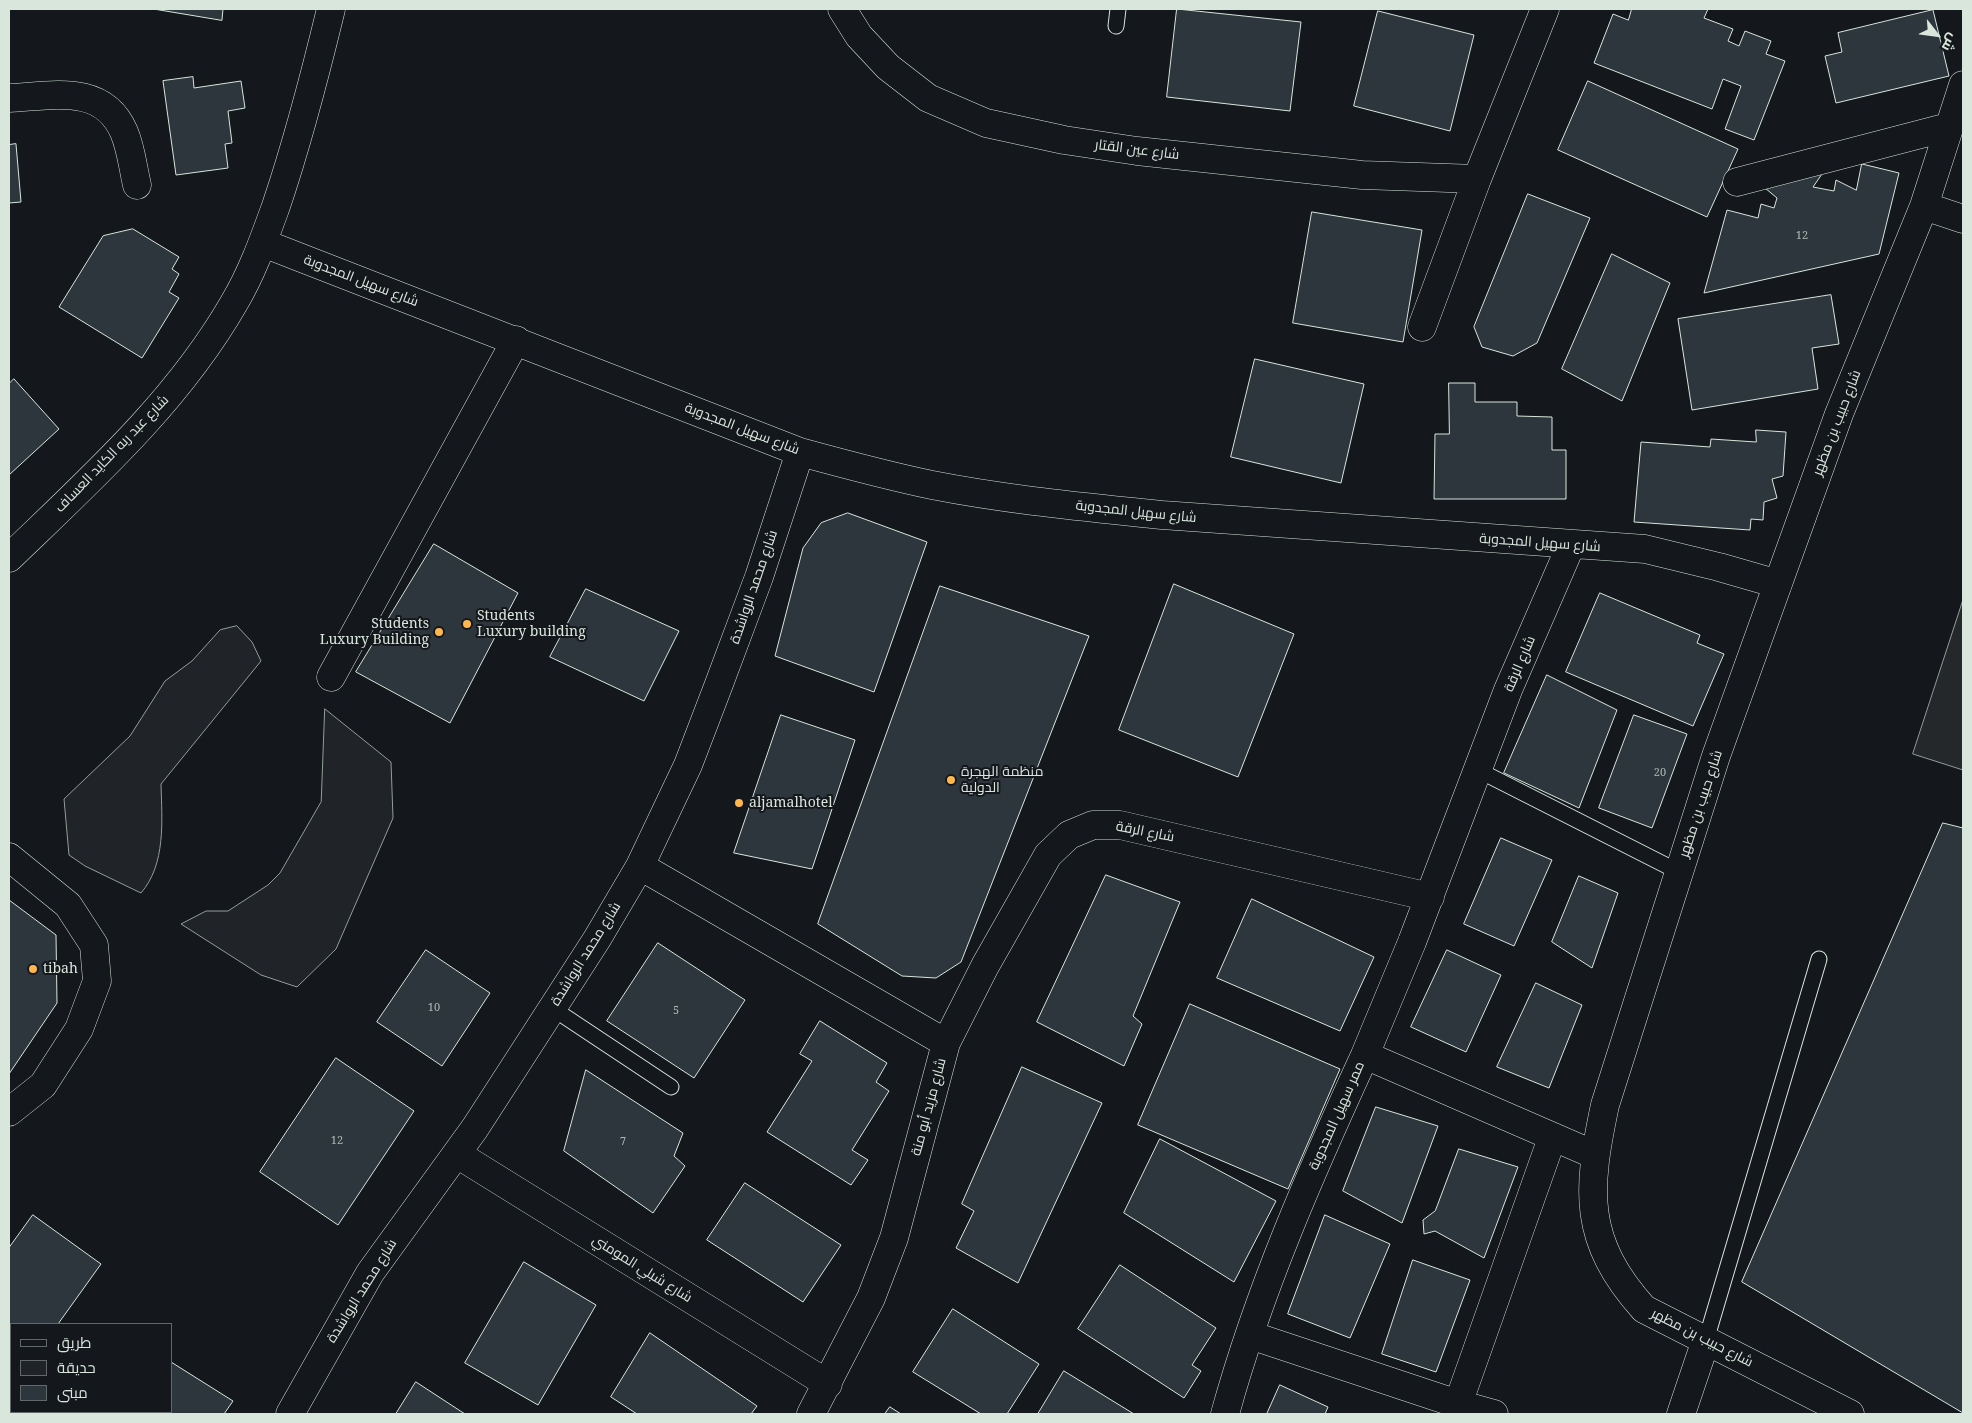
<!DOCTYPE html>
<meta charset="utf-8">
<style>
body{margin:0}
#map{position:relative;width:1972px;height:1423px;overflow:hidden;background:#14181c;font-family:"Noto Serif",Cairo,serif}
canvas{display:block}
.frame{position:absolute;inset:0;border:10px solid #d8e6dc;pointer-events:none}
.legend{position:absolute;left:10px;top:1323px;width:162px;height:90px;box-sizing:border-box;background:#14181c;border:1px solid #626a69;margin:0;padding:6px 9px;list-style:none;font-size:15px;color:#d8e6dc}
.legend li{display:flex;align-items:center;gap:10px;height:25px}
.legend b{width:25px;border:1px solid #626a69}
.north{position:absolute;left:1912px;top:10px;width:50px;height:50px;-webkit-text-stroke:4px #14181c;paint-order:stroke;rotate:120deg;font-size:14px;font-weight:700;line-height:20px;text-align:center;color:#d8e6dc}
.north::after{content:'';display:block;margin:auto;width:18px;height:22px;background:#d8e6dc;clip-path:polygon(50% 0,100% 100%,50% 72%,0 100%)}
</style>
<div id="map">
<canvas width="1972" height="1423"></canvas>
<div class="frame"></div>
<ul class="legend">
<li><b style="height:6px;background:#14181c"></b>طريق</li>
<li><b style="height:14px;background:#202428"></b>حديقة</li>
<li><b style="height:14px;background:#2c363c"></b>مبنى</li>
</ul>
<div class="north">ش</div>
</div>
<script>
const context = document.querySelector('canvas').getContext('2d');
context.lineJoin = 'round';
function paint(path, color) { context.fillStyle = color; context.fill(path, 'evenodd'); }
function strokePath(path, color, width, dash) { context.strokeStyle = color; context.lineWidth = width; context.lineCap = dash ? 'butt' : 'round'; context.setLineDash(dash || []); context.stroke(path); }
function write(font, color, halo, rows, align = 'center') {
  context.font = font + ' "Noto Serif",Cairo,serif'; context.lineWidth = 4; context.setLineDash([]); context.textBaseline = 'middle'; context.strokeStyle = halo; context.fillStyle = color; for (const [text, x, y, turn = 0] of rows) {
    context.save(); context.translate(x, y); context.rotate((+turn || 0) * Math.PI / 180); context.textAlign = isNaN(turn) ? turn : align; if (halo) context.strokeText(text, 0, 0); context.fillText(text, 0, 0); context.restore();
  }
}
const green = new Path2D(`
 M237,626l15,16 9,19 -100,123c1,37 5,80 -20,109l-56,-27 -16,-11 -5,-56 66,-63 35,-55 27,-20 28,-31z
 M325,709l66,53 2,56 -57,131 -39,38 -36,-12 -80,-51 25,-13h22l40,-26 12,-12 41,-71z`);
paint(green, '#202428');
strokePath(green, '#939e99', 1);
const parking = new Path2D(`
 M1963,600v170l-50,-16z`);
paint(parking, '#24282b');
strokePath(parking, '#939e99', 1);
const building = new Path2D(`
 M154,9h69l-1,11z
 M1177,9l124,13 -11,89 -123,-14z
 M1632,9h76l-4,9 29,11 -5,12 11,5 6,-15 26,10 -5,13 19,7 -31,79 -29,-11 16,-43 -18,-7 -11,30 -118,-46 19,-49 15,6z
 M1933,10l16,66 -113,27 -11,-47 17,-4 -4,-19z
 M1378,11l96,24 -24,96 -96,-25z
 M193,77l1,11 47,-7 4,27 -17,3 4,32 -7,1 3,24 -52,7 -13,-94z
 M1588,81l150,68 -31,68 -149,-67z
 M16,144l5,58 -12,1v-58z
 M1862,164l37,9 -20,81 -175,39 23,-83 31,8 3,-14 13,4 3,-10 -18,-15 63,-9 -9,13 21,4 2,-11 20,10z
 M1528,194l62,24 -53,125 -24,13 -31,-9 -8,-20z
 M1312,212l110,18 -19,112 -110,-19z
 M133,229l46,28 -7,12 7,5 -10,18 10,6 -37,60 -83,-51 44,-71z
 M1612,254l58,29 -48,118 -60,-32z
 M1831,295l8,49 -27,4 6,41 -126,21 -14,-91z
 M1255,359l109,25 -23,99 -110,-26z
 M14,379l45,50 -50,46v-91z
 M1449,383h26v19h42v14l35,1v33h14v49h-132l1,-65h14z
 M1756,430l30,2 -3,44 -11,3 5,19 -13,4 -1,18 -12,-1 -1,11 -116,-8 7,-80 69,5 1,-8 45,3z
 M848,513l79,29 -53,150 -99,-36 28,-108 18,-25z
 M434,544l84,49 -68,130 -94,-51z
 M1174,584l120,50 -56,143 -119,-47z
 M940,586l149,50 -128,326 -25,16 -34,-2 -84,-52z
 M586,589l93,42 -35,70 -94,-44z
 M1600,593l100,42 -3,8 27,11 -31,72 -127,-54z
 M1547,675l70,35 -38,98 -75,-35z
 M781,715l74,25 -43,129 -78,-16z
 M1634,715l53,19 -35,94 -53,-20z
 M1943,823l20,5v585l-221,-131z
 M1501,838l51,22 -38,86 -50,-22z
 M1106,875l74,27 -47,114 9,8 -18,42 -87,-44z
 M1579,876l39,17 -26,75 -40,-26z
 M1252,899l122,58 -34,74 -123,-53z
 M9,900l47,35 1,68 -48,71z
 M658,943l87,57 -51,78 -87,-57z
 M426,950l64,43 -48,73 -65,-44z
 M1447,950l54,25 -35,77 -55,-25z
 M1536,983l46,22 -33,83 -52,-21z
 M1190,1004l150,65 -52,120 -150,-64z
 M820,1021l67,42 -11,19 13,9 -37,59 16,10 -17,25 -84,-53 45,-71 -12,-7z
 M336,1058l78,53 -76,114 -78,-53z
 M1022,1067l80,36 -84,180 -62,-35 18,-37 -12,-7z
 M586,1070l97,63 -9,23 11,10 -32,47 -89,-62z
 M1376,1107l62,19 -36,97 -59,-32z
 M1160,1139l116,62 -42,81 -110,-69z
 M1459,1149l59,18 -34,91 -49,-27 -11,3 -1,-14 12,-9z
 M745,1183l96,62 -38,57 -96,-62z
 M33,1215l68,49 -43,60h-47v66l-2,3v-145z
 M1325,1215l65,29 -40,94 -62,-24z
 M1413,1260l57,20 -34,92 -54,-18z
 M524,1262l72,43 -58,100 -73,-42z
 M1120,1265l96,63 -24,37 9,6 -17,27 -106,-69z
 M953,1309l86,55 -32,50h-26l-68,-42z
 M650,1333l107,73 -6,8h-114l-26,-17z
 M171,1362l62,39 -9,13h-124l1,-2h70z
 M1064,1371l70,43h-96z
 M416,1382l49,32h-69z
 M1280,1385l48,22 -3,7h-58z
 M890,1407l11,7h-16z`);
paint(building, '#2c363c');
strokePath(building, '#d8e6dc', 1);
const lane = new Path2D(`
 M1116,26l2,-17
 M1476,769l203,103
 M552,1008l119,79
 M1706,1340l113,-381`);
const street = new Path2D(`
 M842,9l17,27 29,31 40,31 58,25 78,17 73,11 225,24 115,4
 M9,98c44,-2 94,-15 115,34 7,16 9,36 13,53
 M1737,182l211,-55
 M1924,206l39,13
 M263,243l537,209c44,12 88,24 132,33 76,15 154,22 230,30l483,34 74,18 59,17
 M1422,327l55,-148 68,-170
 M9,558c82,-79 168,-156 225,-255 18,-30 30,-64 42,-97 22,-65 39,-131 55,-197
 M331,677l185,-337
 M9,857l59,48 26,40 3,36 -18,48 -36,56 -34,27
 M640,866l306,177
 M1365,1055l47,-113 96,-252 63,-145
 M457,1154l371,230
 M1250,1335l208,69 94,-266
 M1458,1404l36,10
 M290,1414l80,-141 105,-145 122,-189 43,-73 48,-101 31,-81 40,-107 41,-125
 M811,1414l60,-116 23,-60 52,-195 39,-77 63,-111 21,-20 24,-10h27l310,72
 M1225,1414c34,-124 86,-242 140,-359l230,100
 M1681,1414l25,-74
 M1850,1414l-206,-105c-62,-69 -57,-119 -39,-204l111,-349 123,-342 85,-208 39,-121`);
strokePath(lane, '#d8e6dc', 17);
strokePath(street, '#d8e6dc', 29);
strokePath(lane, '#14181c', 15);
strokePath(street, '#14181c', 28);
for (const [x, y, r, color] of [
 [467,624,5,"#ffb74d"],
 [439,632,5,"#ffb74d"],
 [951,780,5,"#ffb74d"],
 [739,803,5,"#ffb74d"],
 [33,969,5,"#ffb74d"]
]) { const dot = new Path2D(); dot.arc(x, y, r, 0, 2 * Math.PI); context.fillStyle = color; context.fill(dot); strokePath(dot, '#14181c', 2); }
write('11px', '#adbab4', null, [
 ["12",1802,236],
 ["20",1660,773],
 ["10",434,1008],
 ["5",676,1011],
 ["12",337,1141],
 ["7",623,1142]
]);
write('14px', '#d8e6dc', '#14181c', [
 ["شارع عين القتار",1137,150,7],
 ["شارع سهيل المجدوبة",361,281,21],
 ["شارع حبيب بن مظهر",1837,423,-69],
 ["شارع سهيل المجدوبة",742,429,21],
 ["شارع عبد ربه الكايد العساف",112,454,-46],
 ["شارع سهيل المجدوبة",1136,512,6],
 ["شارع سهيل المجدوبة",1540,543,4],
 ["شارع محمد الرواشدة",754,587,-71],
 ["شارع الرقة",1520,664,-67],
 ["شارع حبيب بن مظهر",1701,804,-72],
 ["شارع الرقة",1145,832,11],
 ["شارع محمد الرواشدة",586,954,-58],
 ["شارع مزيد أبو منة",929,1107,-75],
 ["ممر سهيل المجدوبة",1337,1116,-66],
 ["شارع شبلي المومني",642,1269,32],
 ["شارع محمد الرواشدة",362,1291,-58],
 ["شارع حبيب بن مظهر",1702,1338,27]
]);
write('14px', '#d8e6dc', '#14181c', [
 ["Students",477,616],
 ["Luxury building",477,632],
 ["Students",429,624,"right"],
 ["Luxury Building",429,640,"right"],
 ["منظمة الهجرة",961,772],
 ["الدولية",961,788],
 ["aljamalhotel",749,803],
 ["tibah",43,969]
], 'left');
</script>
